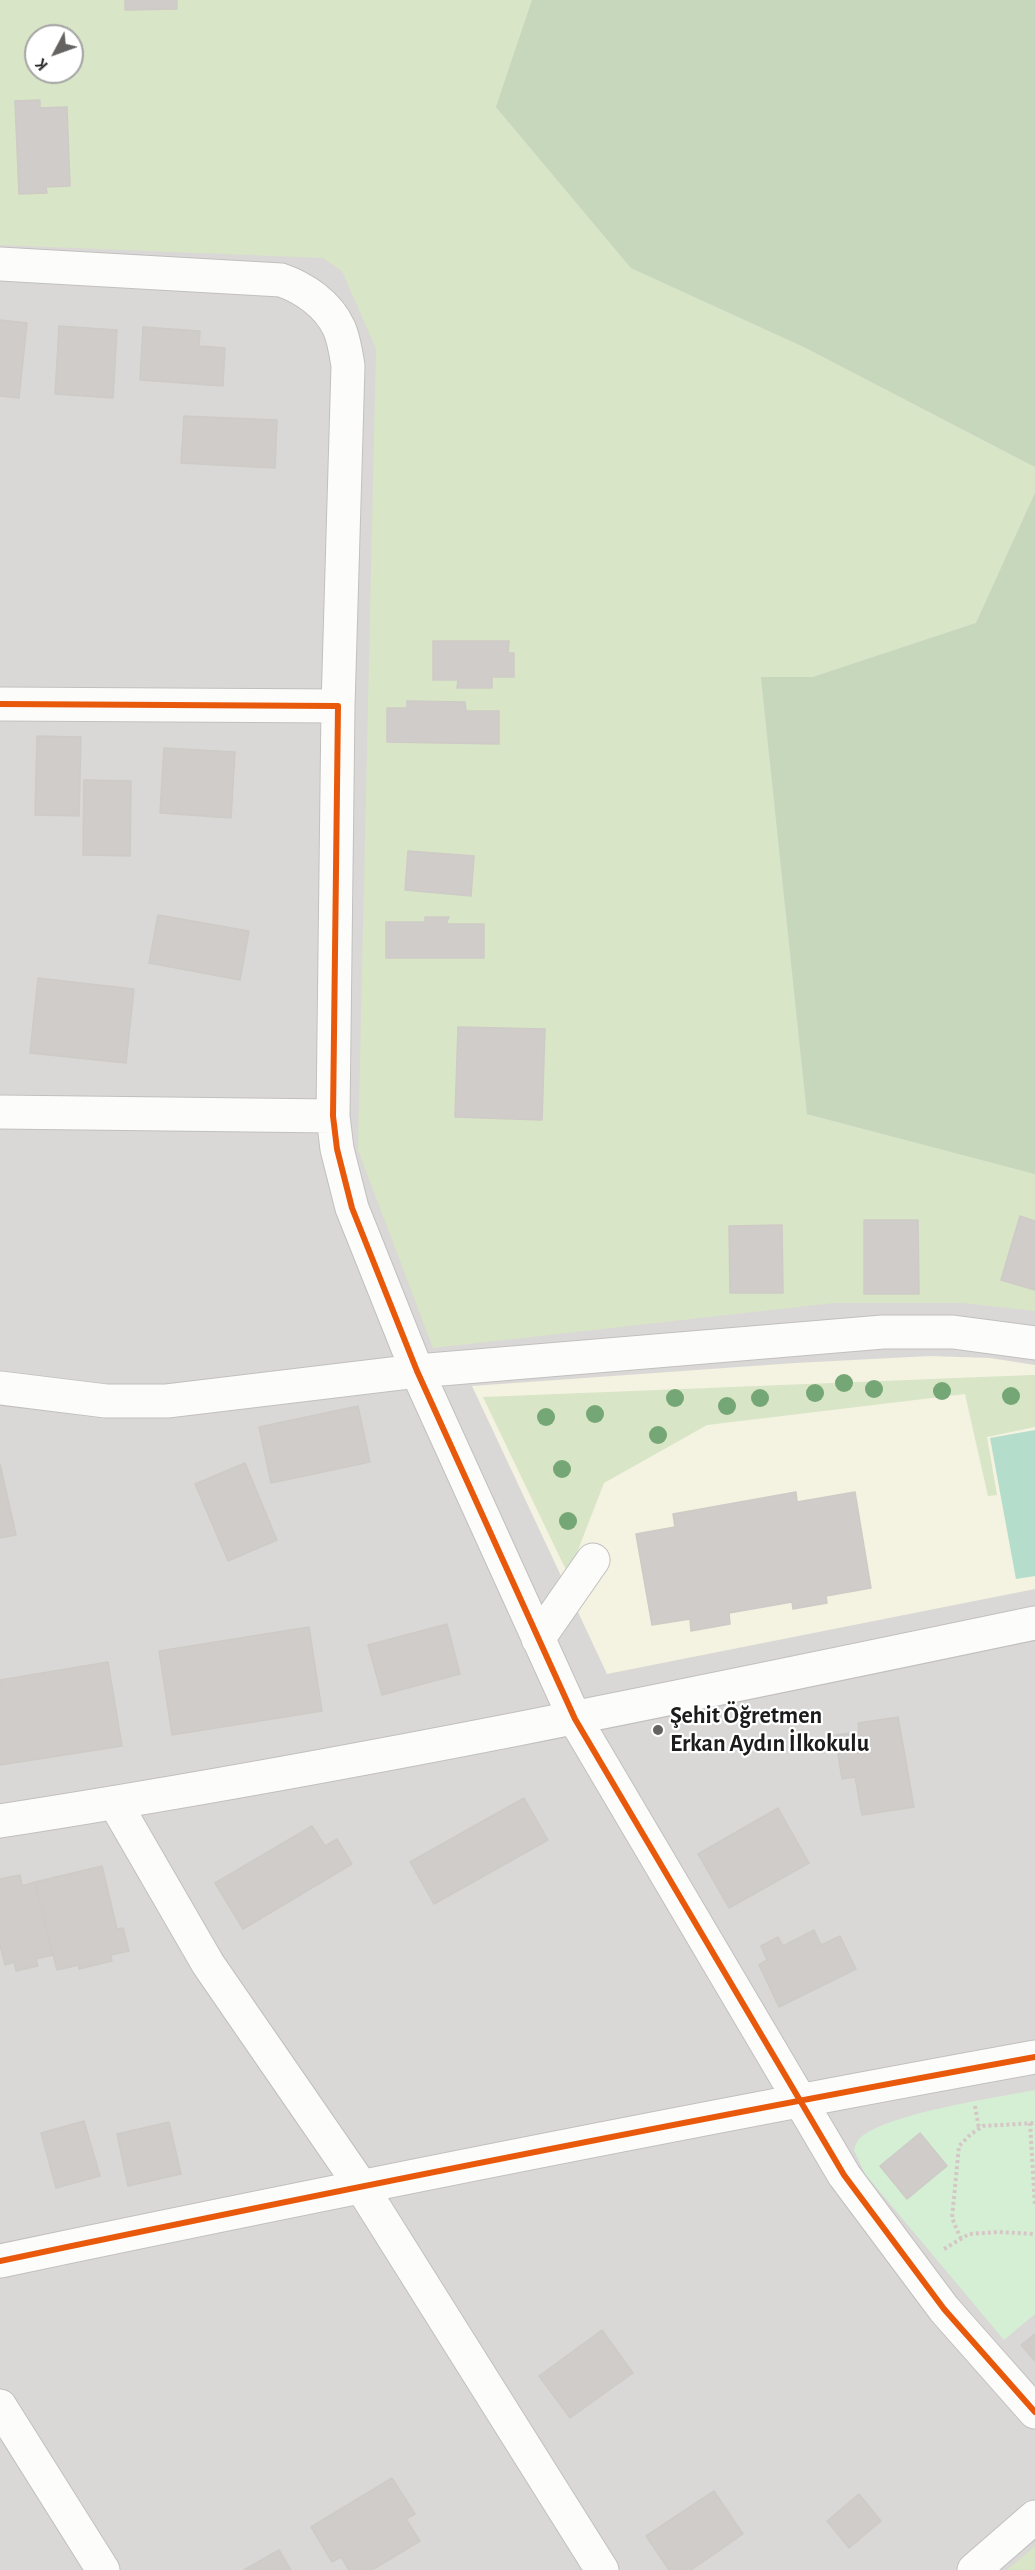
<!DOCTYPE html>
<meta charset="utf-8">
<style>
body{margin:0}
#map{position:relative;width:1035px;height:2570px;overflow:hidden;background:#ebe8e5;font-family:"Alegreya Sans",sans-serif}
canvas{display:block}
.north{position:absolute;left:24px;top:24px;width:60px;height:60px;box-sizing:border-box;background:#fff;border:2px solid #a4a4a4;border-radius:50%;rotate:229deg;font-size:16px;font-weight:700;line-height:24px;text-align:center;color:#1c1c1c}
.north::after{content:'';display:block;margin:auto;width:21px;height:27px;background:#646362;clip-path:polygon(50% 0,100% 100%,50% 72%,0 100%)}
</style>
<div id="map">
<canvas width="1035" height="2570"></canvas>
<div class="north">K</div>
</div>
<script>
const context = document.querySelector('canvas').getContext('2d');
context.lineJoin = 'round';
function paint(path, color) { context.fillStyle = color; context.fill(path, 'evenodd'); }
function strokePath(path, color, width, dash) { context.strokeStyle = color; context.lineWidth = width; context.lineCap = dash ? 'butt' : 'round'; context.setLineDash(dash || []); context.stroke(path); }
function write(font, color, halo, rows, align = 'center') {
  context.font = font + ' "Alegreya Sans",sans-serif'; context.lineWidth = 4.5; context.setLineDash([]); context.textBaseline = 'middle'; context.strokeStyle = halo; context.fillStyle = color; for (const [text, x, y, turn = 0] of rows) {
    context.save(); context.translate(x, y); context.rotate((+turn || 0) * Math.PI / 180); context.textAlign = isNaN(turn) ? turn : align; if (halo) context.strokeText(text, 0, 0); context.fillText(text, 0, 0); context.restore();
  }
}
paint(new Path2D(`
 M0,0h1035v2570h-1035zM36,36h36v36h-36z`), '#dad8d6');
paint(new Path2D(`
 M930,1356l60,2 45,7v224l-428,85 -135,-288 323,-23z`), '#f4f2e1');
paint(new Path2D(`
 M0,0h532l-36,107 135,161 175,80 229,119v26l-59,130 -163,54 -52,1 46,436 228,60v137l-72,-8h-129l-401,45 -75,-198 18,-801 -34,-78 -19,-13 -323,-13zM36,36h36v36h-36z
 M1032,1375h3v52l-48,10 10,58 -9,1 -23,-102 -258,31 -103,58 -28,72 -10,15 -83,-173z
 M1035,2546v24h-28z`), '#d8e5c6');
paint(new Path2D(`
 M532,0h503v467l-229,-119 -175,-80 -135,-161z
 M1035,493v681l-228,-60 -46,-437h52l163,-54z`), '#c7d7bc');
paint(new Path2D(`
 M1035,2090v224l-31,26 -139,-166 -11,-24c1,-4 3,-9 6,-12 28,-25 135,-40 175,-48z`), '#d4efd3');
paint(new Path2D(`
 M1035,1430v146l-19,3 -26,-141z`), '#b4decb');
const building = new Path2D(`
 M125,0h52v9l-52,1z
 M40,100v8l27,-1 3,79 -24,1 1,6 -28,1 -4,-93z
 M0,320l27,3 -8,75 -19,-2z
 M59,326l58,4 -4,68 -58,-4z
 M143,327l57,4 -1,15 26,2 -2,38 -83,-6z
 M184,416l93,4 -2,48 -94,-5z
 M433,641h76l-1,12h6v24h-22v11h-35l1,-8h-25z
 M407,701l58,1 1,9h33v33l-112,-2v-34h20z
 M37,736l44,1 -2,79 -44,-1z
 M164,748l71,4 -4,66 -71,-5z
 M84,780l47,1 -1,75 -47,-1z
 M408,851l66,5 -3,40 -66,-6z
 M158,915l91,16 -9,49 -91,-17z
 M425,917h24l-3,7h38v34h-98v-36h39z
 M38,978l96,11 -8,74 -96,-10z
 M458,1027l87,2 -3,91 -87,-3z
 M1020,1216l15,5v69l-34,-10z
 M864,1220h54l1,74h-55z
 M782,1225l1,68h-53l-1,-67z
 M358,1406l12,56 -99,21 -12,-56z
 M245,1463l32,77 -49,21 -33,-77z
 M0,1464l16,71 -16,3z
 M796,1492l1,10 58,-10 16,96 -45,8 1,7 -34,6 -1,-7 -63,11 1,11 -39,7 -1,-12 -38,6 -16,-91 39,-7 -2,-13z
 M447,1624l13,50 -78,21 -14,-50z
 M309,1627l13,84 -150,24 -13,-84z
 M108,1662l14,84 -122,19v-85z
 M898,1717l16,90 -52,8 -7,-38 -13,2 -7,-44 24,-3 -1,-9z
 M524,1798l24,42 -114,64 -24,-42z
 M778,1808l31,55 -80,45 -31,-54z
 M312,1826l13,20 12,-7 15,25 -109,65 -28,-46z
 M102,1866l15,63 6,-1 6,23 -18,4 1,6 -33,8v-4l-22,5 -22,-88z
 M20,1875l2,11 13,-4 18,73 -17,4 2,7 -22,5 -2,-9 -9,3 -5,-20v-66z
 M814,1930l7,15 19,-9 16,33 -77,38 -20,-42 8,-5 -6,-14 17,-9 5,9z
 M84,2121l16,55 -44,12 -15,-55z
 M169,2122l12,52 -53,12 -11,-52z
 M920,2133l27,33 -40,33 -27,-33z
 M602,2330l31,43 -63,45 -31,-42z
 M1035,2334v27l-14,-16z
 M392,2478l23,36 -9,5 14,22 -48,29h-23l-8,-13 -9,5 -21,-35z
 M714,2491l29,43 -52,36h-22l-23,-34z
 M859,2494l22,27 -32,27 -22,-27z
 M279,2550l12,20h-47z`);
paint(building, '#d0ccca');
strokePath(building, '#cecac6', 1.5);
const minor = new Path2D(`
 M0,264l281,16c23,8 47,24 58,48 5,11 7,25 9,38l-10,340
 M0,704l338,2 -5,410 4,33 15,59 65,163 158,348 269,456 100,134 91,103
 M0,1112l333,4
 M0,1388l106,13h61l250,-30 466,-39h70l82,11
 M538,1639l55,-79
 M115,1803l93,161 153,222 241,384
 M0,1821c347,-54 691,-126 1035,-198
 M0,2261c344,-72 689,-141 1035,-204
 M0,2406l103,164
 M974,2570l61,-53`);
strokePath(minor, '#c2c0bf', 35);
strokePath(new Path2D(`
 M975,2106l4,23
 M1030,2123l5,83
 M961,2239l-9,-21 7,-72 12,-12 12,-8 52,-3
 M944,2249l25,-15 30,-2 36,2`), '#d4c7c6', 4, [3, 3]);
strokePath(minor, '#fcfcfb', 33);
strokePath(new Path2D(`
 M0,704l338,2 -5,410 4,33 15,59 65,163 158,348 269,456 100,134 91,103
 M0,2261c344,-72 689,-141 1035,-204`), '#e8590c', 6);
context.fillStyle = '#75a675';
for (const [x, y] of [
 [844,1383],
 [874,1389],
 [942,1391],
 [815,1393],
 [1011,1396],
 [675,1398],
 [760,1398],
 [727,1406],
 [595,1414],
 [546,1417],
 [658,1435],
 [562,1469],
 [568,1521]
]) { context.beginPath(); context.arc(x, y, 9, 0, 2 * Math.PI); context.fill(); }
for (const [x, y, r, color] of [
 [658,1730,6,"#646362"]
]) { const dot = new Path2D(); dot.arc(x, y, r, 0, 2 * Math.PI); context.fillStyle = color; context.fill(dot); strokePath(dot, '#fff', 2); }
write('bold 24px', '#1c1c1c', '#fff', [
 ["Şehit Öğretmen",670,1716],
 ["Erkan Aydın İlkokulu",670,1744]
], 'left');
</script>
